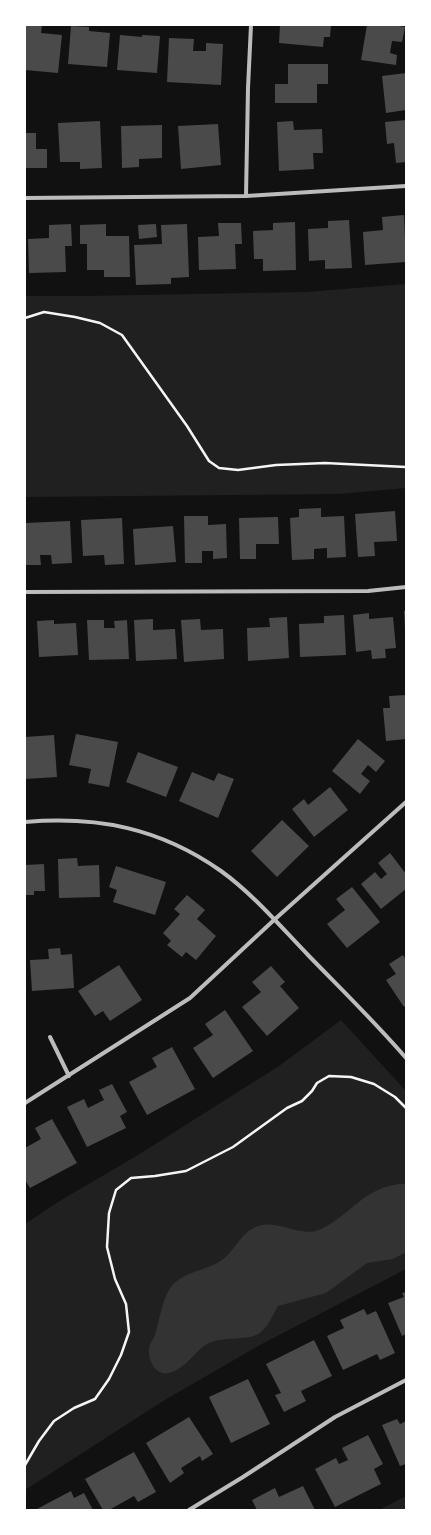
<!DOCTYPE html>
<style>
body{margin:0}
#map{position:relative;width:431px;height:1535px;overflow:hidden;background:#111;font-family:"Exo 2",sans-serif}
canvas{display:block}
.frame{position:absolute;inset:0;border:26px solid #fff;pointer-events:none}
</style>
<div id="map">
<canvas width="431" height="1535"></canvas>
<div class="frame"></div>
</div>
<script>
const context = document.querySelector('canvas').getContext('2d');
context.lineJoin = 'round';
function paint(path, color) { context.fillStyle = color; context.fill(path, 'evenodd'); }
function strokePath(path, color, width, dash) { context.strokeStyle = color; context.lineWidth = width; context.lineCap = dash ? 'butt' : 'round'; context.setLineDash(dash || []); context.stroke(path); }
paint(new Path2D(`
 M406,284v204l-67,6 -314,3v-201h59l222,-4z
 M341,1020l65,71v178l-146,76 -97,56 -138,89v-266l33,-22 80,-47 141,-89z
 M406,1496v14h-27z`), '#202020');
paint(new Path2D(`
 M399,1184h7l-1,69 -13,6 -25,4 -41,30 -48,13c-5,8 -9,19 -16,25 -13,13 -40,2 -58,15 -11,8 -18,21 -32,26 -15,6 -24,-10 -23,-23 0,-5 4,-9 6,-14 4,-13 8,-38 16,-48 12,-15 33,-16 48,-25 17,-10 22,-33 43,-37 20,-3 40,13 59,4 30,-14 41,-40 78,-45z`), '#333');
paint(new Path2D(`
 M25,25h17l-1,8 21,2 -4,38 -33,-3z
 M280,25h51l-1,12h-6l-1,10 -44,-4z
 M367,25h26l12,2 -3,15 -10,-1 -2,12 7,2 -1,10 -35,-5z
 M71,26l18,1v4l21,2 -3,34 -39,-3z
 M120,35l22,2v-2l18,1 -3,37 -40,-3z
 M169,38l25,1 -1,12h13v-8l17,1 -2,41 -54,-3z
 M288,64h40v20h-11v19h-42v-19h13z
 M406,73v37l-20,3 -4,-37z
 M406,120v42l-10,1 -2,-20 -7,1 -2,-22z
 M100,121l2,47 -22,1v-7h-20l-2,-39z
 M293,121l1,9 28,-1 1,24h-10l1,16 -35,2 -2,-49z
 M218,124l3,41 -40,4 -3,-43z
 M162,125v33l-23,1v8l-17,1 -1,-42z
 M25,133h11v16h11v19h-22z
 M404,215l2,47 -41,3 -2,-33 20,-2 -1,-13z
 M349,220l3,48 -27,1v-9l-16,1 -1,-32 20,-1v-7z
 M295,222l1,48 -33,1v-12h-9l-1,-28 20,-1v-7z
 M218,223h23l1,21h-7l1,25 -37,1 -1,-33 21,-1z
 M71,224l1,22h-7l1,26 -37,1 -1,-34 21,-1v-13z
 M106,224v12h23l1,41h-26v-7h-17v-26h-7v-19z
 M156,224l1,13 -18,2 -1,-14z
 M187,224l2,53 -18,1v6l-35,1 -2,-40 28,-1 -1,-19z
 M321,508v9l23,-1 2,41 -19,1v-10l-13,1v10l-22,1 -2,-42 9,-1v-8z
 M395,511l2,30 -23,1 1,14 -17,1 -3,-43z
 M184,516h24v9l18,-1 1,34 -14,1v-8h-11v12h-17z
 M278,517l1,27h-23v15h-16l-1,-41z
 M122,518l2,46 -19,1 -1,-10 -21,1 -2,-36z
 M70,521l2,42 -20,1 -1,-9h-11l1,10h-16v-42z
 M173,526l3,36 -41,3 -2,-36z
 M404,611h2v17h-1z
 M369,613v6l24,-2 3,31 -11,1 1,9 -14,1 -1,-9 -15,2 -3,-37z
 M344,615l2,40 -46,2 -1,-33 25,-1v-7z
 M287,617l2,41 -41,3 -1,-33 23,-1 -1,-9z
 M153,619v11l22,-1 2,30 -41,2 -2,-41z
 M200,619l1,11 22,-1 1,30 -40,3 -3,-42z
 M54,620v4l22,-1 2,32 -39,2 -2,-36z
 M87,620h17v8h11l-1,-7 13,-1 2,39 -40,1z
 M406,695v44l-20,2 -3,-33h7l-1,-12z
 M76,734l42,8 -9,45 -21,-4 3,-14 -22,-4z
 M54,735l3,42 -32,2v-42z
 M358,739l27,22 -9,11 -8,-7 -7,9 9,7 -10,13 -28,-23z
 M138,752l40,15 -12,30 -40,-15z
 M192,772l22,9 4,-8 16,6 -16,39 -39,-17z
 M330,787l18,23 -34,27 -22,-28 12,-10 4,6z
 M282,820l27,26 -32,31 -26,-26z
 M390,853l16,21v15l-25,20 -20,-25 14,-12 6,7 6,-5 -9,-11z
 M77,858l1,8 21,-1 1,32 -41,1 -1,-39z
 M44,864l1,27h-11v4h-9v-30z
 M116,866l50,16 -11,33 -42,-13 4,-12 -8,-3z
 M352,887l28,35 -33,26 -20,-24 18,-14 -9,-11z
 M187,895l18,15 -8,9 19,17 -20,24 -10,-8 -4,5 -15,-12 4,-4 -8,-8 17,-19 -6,-5z
 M60,948l1,7 11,-1 2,34 -42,3 -2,-31 19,-1 -1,-10z
 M403,955l3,5v45l-2,2 -18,-27 10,-6 -7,-10z
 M119,965l23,35 -32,21 -7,-10 -8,5 -17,-25z
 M271,966l14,16 -5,4 19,22 -32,28 -25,-29 19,-15 -9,-10z
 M225,1010l28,41 -40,27 -20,-30 20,-13 -8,-11z
 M172,1047l23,42 -48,26 -18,-33 28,-15 -5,-9z
 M112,1084l15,28 -7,4 6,12 -39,19 -20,-40 17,-8 4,9 16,-8 -5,-10z
 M52,1119l25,44 -47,25 -5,-8v-32l16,-9 -6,-11z
 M406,1292v42l-4,2 -14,-33 16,-6 -2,-4z
 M364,1309l3,6 9,-4 19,42 -15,7 -3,-6 -34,16 -16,-34 17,-8 -4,-8z
 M314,1340l18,36 -31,15 5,10 -22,11 -9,-17 6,-2 -15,-29z
 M248,1379l22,45 -39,19 -22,-46z
 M189,1417l24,37 -11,7 -2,-5 -19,12 3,5 -14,10 -24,-40z
 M397,1419l3,5 6,-3v43l-6,2 -18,-41z
 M368,1435l15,29 -9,5 7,15 -46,23 -20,-38 21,-11 3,6 9,-4 -6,-12z
 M134,1452l22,40 -18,10 -4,-6 -25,14h-6l-18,-31z
 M303,1486l12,24h-58l-5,-10 23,-12 4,9z
 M71,1491l3,7 10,-5 9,17h-58z`), '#4a4a4a');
strokePath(new Path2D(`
 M25,318l19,-6 31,5 25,6 22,12 65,91 22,35 10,7 19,2 38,-5 49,-2 81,4
 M25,1465l14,-24 15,-20 20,-13 21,-9 14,-20 12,-24 8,-23 -3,-28 -11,-25 -8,-32 2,-34 7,-23 15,-12 24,-2 31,-5 47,-24 54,-39 15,-7 10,-10 5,-8 12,-7 22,1 23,7 21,13 11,11`), '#f5f5f5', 2.5);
strokePath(new Path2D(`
 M246,196l2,-108 3,-63
 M25,198l221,-2 160,-10
 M25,592l343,-1 38,-4
 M25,822c73,-6 135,6 196,49 32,23 59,55 87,84 33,34 67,67 98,103
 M50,1037l19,39
 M25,1103l165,-105 84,-78 132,-118
 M189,1510l54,-33 92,-60 71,-37`), '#bcbcbc', 4);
</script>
